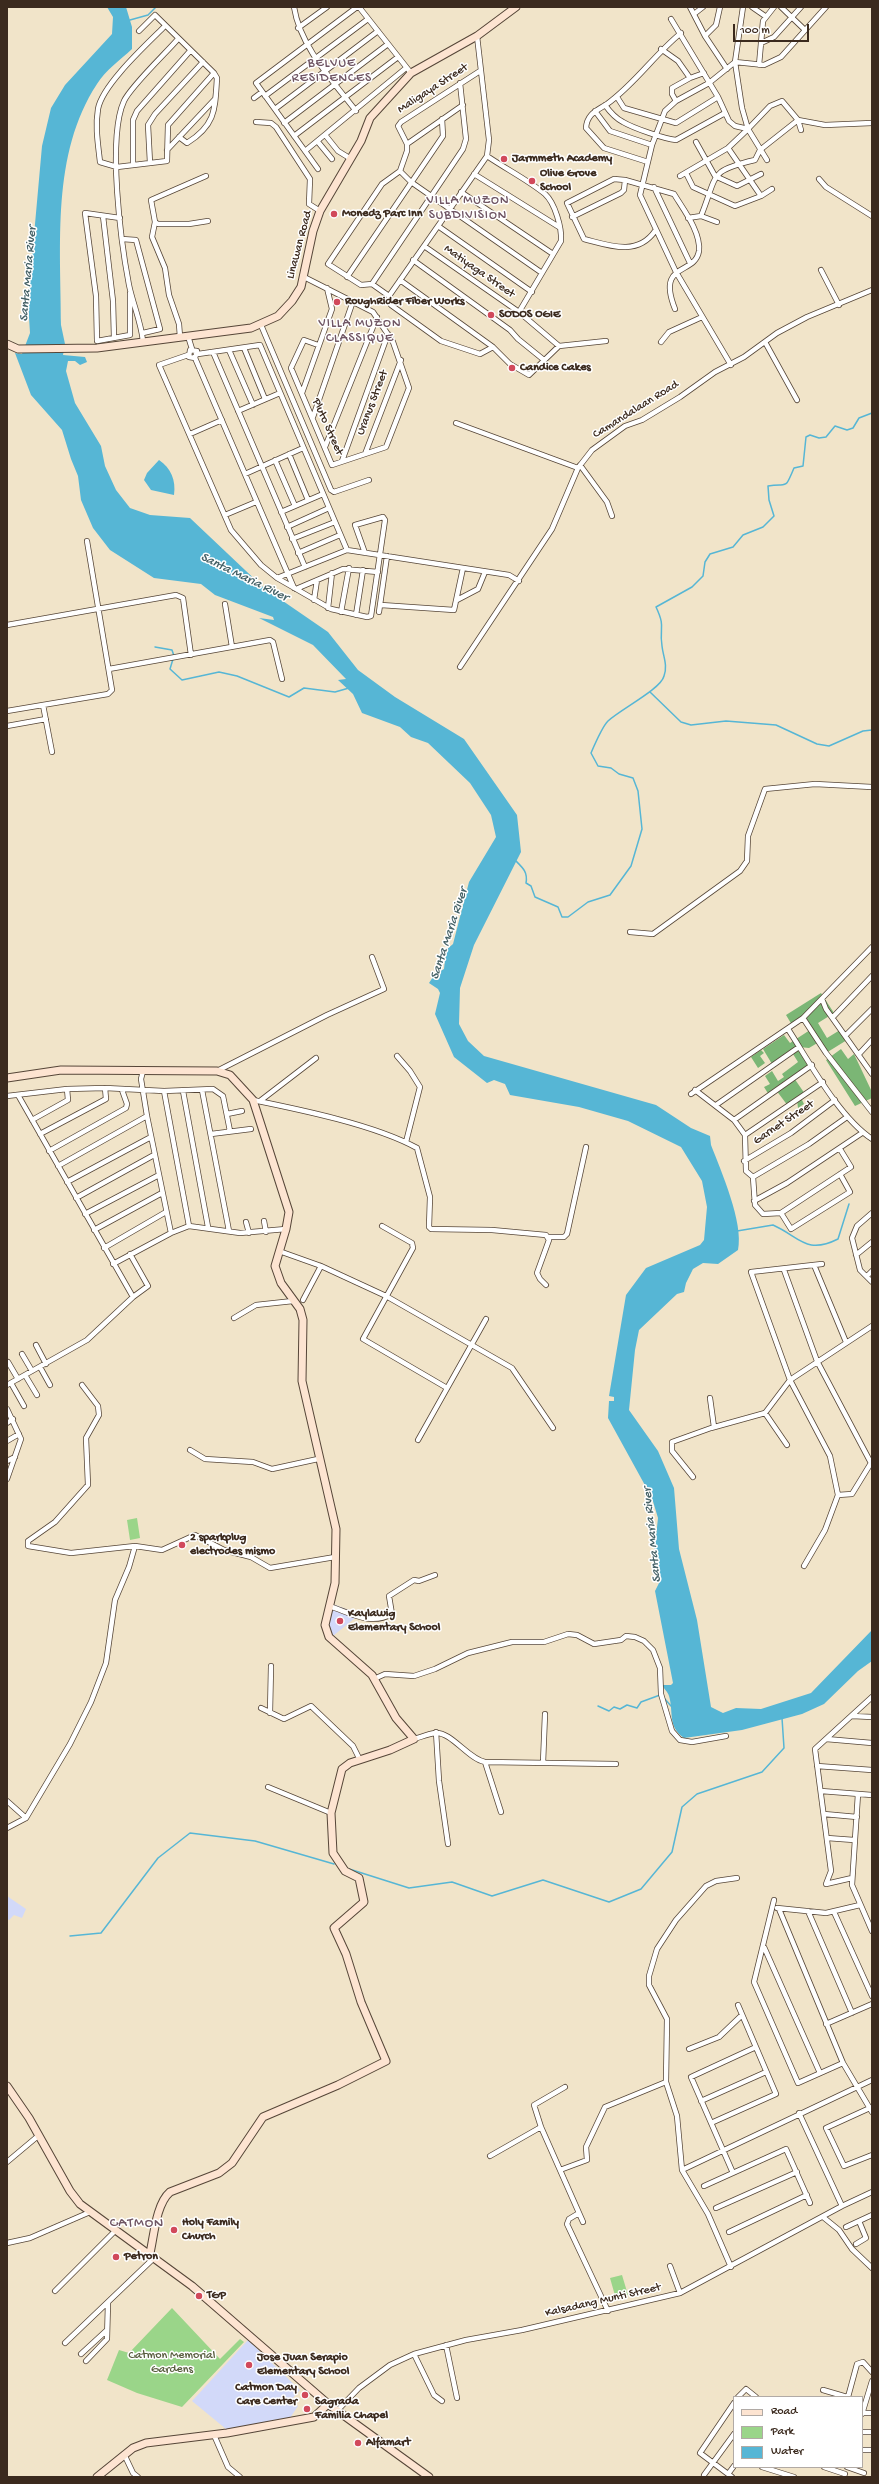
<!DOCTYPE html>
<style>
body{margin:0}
#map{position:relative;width:879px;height:2484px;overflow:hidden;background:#f1e4c9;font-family:"Gochi Hand",sans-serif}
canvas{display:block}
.frame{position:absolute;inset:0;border:8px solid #3b2a1e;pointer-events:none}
.legend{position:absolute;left:733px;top:2396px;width:130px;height:72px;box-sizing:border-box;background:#fff;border:1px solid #b1aaa5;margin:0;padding:5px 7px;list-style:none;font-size:12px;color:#3b2a1e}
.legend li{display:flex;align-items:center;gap:8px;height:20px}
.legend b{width:20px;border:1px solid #b1aaa5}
.scale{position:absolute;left:733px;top:24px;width:76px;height:18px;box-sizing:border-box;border:2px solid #3b2a1e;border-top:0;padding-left:5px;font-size:12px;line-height:14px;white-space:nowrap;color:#3b2a1e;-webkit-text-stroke:3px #fff;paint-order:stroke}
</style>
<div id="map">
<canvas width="879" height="2484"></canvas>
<div class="frame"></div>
<ul class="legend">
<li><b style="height:5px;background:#fde4d1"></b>Road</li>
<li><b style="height:11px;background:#9ad589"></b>Park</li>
<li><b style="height:11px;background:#56b6d5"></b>Water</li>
</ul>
<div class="scale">100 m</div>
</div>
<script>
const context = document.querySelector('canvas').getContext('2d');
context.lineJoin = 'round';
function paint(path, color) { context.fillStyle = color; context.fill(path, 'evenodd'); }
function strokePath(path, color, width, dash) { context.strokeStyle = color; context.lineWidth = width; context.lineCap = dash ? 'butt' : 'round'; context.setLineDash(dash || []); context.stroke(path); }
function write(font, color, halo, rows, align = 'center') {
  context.font = font + ' "Gochi Hand",sans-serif'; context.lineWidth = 3; context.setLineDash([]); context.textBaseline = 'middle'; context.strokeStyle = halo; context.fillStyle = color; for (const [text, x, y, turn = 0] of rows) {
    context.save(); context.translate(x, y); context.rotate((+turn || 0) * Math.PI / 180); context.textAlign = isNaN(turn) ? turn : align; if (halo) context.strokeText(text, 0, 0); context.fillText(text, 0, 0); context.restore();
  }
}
paint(new Path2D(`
 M333,1604l21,8 1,6 -22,18 -5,-12z
 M7,1896l19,13 -4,9 -8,-3 -5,5 -2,-1z
 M248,2340l52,50 -9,10 7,6 -10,15 -40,8h-22l-34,-28z`), '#d2d9f9');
paint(new Path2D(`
 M137,1518l3,20 -10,2 -3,-20z
 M622,2275l6,20 -12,4 -6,-21z
 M172,2308l48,51 20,-20 4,3 -62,65 -45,-14 -30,-13 12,-30 10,3z`), '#9ad589');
paint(new Path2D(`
 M821,993l13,20 -16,10 9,15 13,-8 7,10 -21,13 -7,-11 -10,6 -10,-1 -27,17 -9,-15 21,-14 6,8 20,-13 -7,-12 -11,7 -6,-10z
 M800,1049l12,16 -18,13 11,16 -3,6 2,4 -6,4 -1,-8 -9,6 -12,-16 -7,5 -5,-8 6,-3 -5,-8 7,-5 6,10 6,-4 -2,-3 16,-12 -5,-8z
 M841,1049l7,10 6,-5 18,38v6l-17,8 -29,-46z
 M761,1050l3,3 -4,3 5,7 -7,5 -7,-11z`), '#7bb675');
paint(new Path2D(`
 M107,7h19l6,20v22c-12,11 -27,22 -35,35 -46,70 -36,161 -36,241l4,19 -2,11 22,2 2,5 -7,3 -5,-4h-7l-2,10 9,32 26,43 4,20 11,24 14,18 20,7 40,3 74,70 64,44 30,38 37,27 69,42 53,76 4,37 -47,93 -14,43 -1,36 9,17 16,15 172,49 35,23 19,8 1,9c10,26 33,78 27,105l-20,14 -15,-1 -10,6 -7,14 -2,9 -7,2 -38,36 -4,20 -6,60 29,41 16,37 5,61 18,71 14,87 12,6 13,-5 25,1 50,-16 61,-63v31l-14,10 -34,33 -22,10 -60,16 -58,8c-17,-12 -10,-26 -15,-42 -1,-4 -5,-7 -7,-11h9l2,-2 -18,-92 5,-10 -6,-26 4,-37 -6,-20 -44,-80 1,-17h5v-4l-5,-1 17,-101 20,-27 54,-23 4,-5 3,-33 -5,-26 -21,-34 -53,-26 -49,-14 -69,-12 -5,-11 -11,-4 -7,3 -33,-26 -19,-43 5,-21 -2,-4 -9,-6 6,-9 9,-5 2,-19 7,-6 16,-62 27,-45 -5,-22 -21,-32 -42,-40 -17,-6 -11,-10 -38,-14 -9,-19 -15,-14 8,-1 -33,-34 -54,-27 15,2 -1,-3 -58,-22 -14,-11 -47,-6 -44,-28 -17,-22 -12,-28 -3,-24 -7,-17 -9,-29 -31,-35 -16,-42 7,1 8,-21 -2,-31 14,-156 9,-38 14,-23 47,-51 1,-17z
 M159,460c12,8 17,20 15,35l-23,-5 -7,-10 3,-7z`), '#56b6d5');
strokePath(new Path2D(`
 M130,20l18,-5 8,-8
 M155,647l17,3 2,6
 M173,659l-3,10 12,11 37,-8 18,4 52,21 15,-9 31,4 14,-4
 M650,692l31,30 10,3 35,-4 50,4 41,19 12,2 34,-15 9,-1
 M515,860c8,8 13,12 11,23l5,3 4,11 23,10 4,10h6l20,-15 22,-7 21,-29 11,-37 -4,-38 -5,-13 -14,-4 -8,-6 -13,-2 -7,-13c3,-7 12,-27 17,-32 13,-12 53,-32 56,-45 4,-11 -1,-20 -2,-30 -3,-19 4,-18 -6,-39l36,-20 11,-11 2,-14 5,-8 23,-7 10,-12 20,-8 11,-11 -5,-16 -1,-14c20,-4 16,6 26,-18l9,-2 3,-29 4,-2 9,3 7,-1 9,-11 12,4 6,-2 6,-10 13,-5
 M737,1231l36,-6c27,12 33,30 65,14l11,-35
 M664,1698l7,8
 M598,1706l11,5 5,-4 6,2 7,-4 10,3 4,-6 19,-7
 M346,1868l63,20 43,-6 40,14 51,-16 66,22 32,-13 31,-37 10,-45 15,-13 65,-22 22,-24 -2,-30
 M70,1936l31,-3 57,-75 32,-25 65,8 79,23`), '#56b6d5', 1.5);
const street = new Path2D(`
 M294,7c6,39 38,73 62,104
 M359,7l52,66
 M690,7l15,29 22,33
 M743,7l-8,55 7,46 6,21 19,31
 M752,7l13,9
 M781,7l24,23
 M694,14l9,-7
 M671,19l47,78 11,24 6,5 13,3 22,-23 12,-5 16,19 3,10
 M165,26c-18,18 -63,59 -67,83 -3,18 0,35 2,53l17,5 50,-6 1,-36 46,-52
 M298,28l29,-21
 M139,31l16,-16 59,58 3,5c-2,31 -1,47 -30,65l-8,-6
 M705,36l11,-11 4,-18
 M761,43l13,-6 27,-30
 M661,49l17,12 12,17 14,-5
 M759,65l4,-44 11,-14
 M480,71l-79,51 -3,4 9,18v7l-7,20 -18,13 -54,80 33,21 11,-1 17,12 2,9 50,36 39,13 13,-7
 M265,96l103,-77
 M617,97l7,11 52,15 42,-26
 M254,98l8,-6
 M676,101l-4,-7v-6l18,-10
 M605,105c5,7 10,13 18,17 10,6 42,17 53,18l49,-27
 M275,109l103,-78
 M595,111l15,20 42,14
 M256,122l15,1 5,4 34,52 -1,25 11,7
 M284,123l104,-79
 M294,136l104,-79
 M326,136l12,15 13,8
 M318,142l14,17
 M696,142l19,34 22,10 24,-12
 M407,144l56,-39
 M728,148l33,48
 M167,150l48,-51
 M305,151l101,-83
 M487,156c19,13 41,24 58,38 10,9 17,34 16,47l-42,71
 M648,162l-44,-14 -18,-20c1,-14 10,-17 21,-24 28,-20 47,-49 74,-71
 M150,163l-2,-38 7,-11 48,-52
 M133,165v-45l4,-9 53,-60
 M318,169l-62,-86 101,-76
 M400,171l11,11 131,91
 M686,173l7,14 42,19 26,-10 11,-7
 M474,174l85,53
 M206,176l-55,24 4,22 3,2h31l19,-3
 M680,176l48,-28 20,-19
 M819,179l7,8 46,29
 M654,187l36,76
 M461,192l92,62
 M103,216l10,85 1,37
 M701,216l16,6
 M572,217l49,-24 3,-3 1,-10
 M120,218l-35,-5 11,83 1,45 33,-6v-42
 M688,218l13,-2c17,-42 7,-45 54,-56l5,-10 38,-30 27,5 47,-2
 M155,222l-3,15 13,31 4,27 10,29 1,13
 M438,226l94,66
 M655,231c-18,26 -47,14 -71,8l-17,-36 47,-24 11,1 49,14c9,15 27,38 25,57 -4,25 -43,10 -24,58
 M122,239l14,1 24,89 -17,4
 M424,246l95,66 40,34
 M413,260l97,70 8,9 26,21
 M821,270l18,35
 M304,277l69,35 20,30 16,46 -23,59 -54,18 -41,-97 13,-28 14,5
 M347,277l96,-141 -1,-17
 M400,280l93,67 17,17 19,11 30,-29 47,-5
 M372,284l91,-135 3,-10 -6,-56
 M389,296l98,-140 2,-16 -12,-104
 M261,325l70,165 3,2 35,-12
 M188,336l4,13
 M143,341c-2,-19 -10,-37 -14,-56 -8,-42 -22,-147 -5,-184 7,-15 42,-48 54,-62
 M661,342l8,-10 33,-15
 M765,342l32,58
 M244,348l21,51
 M229,350l24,55
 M213,352l92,215
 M198,354l62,-9 87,205
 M188,355l-29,10 72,165 30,35 16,13 54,31 36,8 4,-1 14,-96 -2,-3 -28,8 10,28
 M195,358l-6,-1 1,-7 7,1 -2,7 99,230
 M731,365l-55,-93 -36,-77 12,-50 13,-34 11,-10 33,-18 26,-21 29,3 17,-8 45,-50
 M302,393l30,-84 -5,-21
 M238,411l42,-18
 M313,417l39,-113
 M456,423l122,45
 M190,434l32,-14
 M325,447l52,-130
 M289,454l19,46
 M365,454l36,-94
 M275,460l20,46
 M342,461l46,-127
 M580,465l27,37 5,14
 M245,474l58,-26
 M281,512l42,-18
 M225,515l31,-13
 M287,527l42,-19
 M292,539l43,-17
 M298,553l42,-18
 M277,578l70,-28 162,25 10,6
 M296,589l47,-20 35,3
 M314,600l3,-20
 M457,600l21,-11 7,-17
 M225,604l7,43
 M381,605l73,5 9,-42
 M328,608l4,-35
 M341,612l8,-44
 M379,612l8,-56
 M356,615l7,-45
 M7,625l169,-30 7,3 8,57
 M460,667l92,-138 26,-61 14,-18 33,-24 17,-6 38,-23 35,-25 29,-15 33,-24 30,-16 65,-27
 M109,669l161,-29 3,2 9,37
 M43,705l9,47
 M7,711l101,-17 4,-4 -25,-149
 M7,726l39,-7
 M630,932l23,2 87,-63 7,-10 1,-25 17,-47 50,-5 57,3
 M822,999l4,10 46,65
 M833,1017l39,-41
 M803,1018l23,35 46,59
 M788,1029c22,34 51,88 84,110
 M846,1035l26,-26
 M859,1054l13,-14
 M397,1056l13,15 10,16 -14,55
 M143,1071l-2,8 6,37 24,117
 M217,1071l110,-56 57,-26 -12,-32
 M202,1090l27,141
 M695,1090l39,30 11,15 1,36 7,6 2,28 8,9 18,-1 70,-46 -11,-18
 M164,1091l25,135
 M183,1091l25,136
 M691,1094l112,-76 69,-71
 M18,1095l115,202
 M7,1096l60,-7 38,-1 59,3 49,-2 10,7 7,35
 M253,1100c49,10 122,25 164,48l13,49 -1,30 2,2 61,1 54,5 3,5 -12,33 3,6 6,6
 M260,1101l56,-43
 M716,1105l83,-58
 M227,1114l15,-3
 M32,1120l36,-20 -1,-11
 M734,1120l78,-55
 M40,1134l66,-35 -1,-11
 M211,1134l40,-5
 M745,1135l78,-53
 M49,1151l77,-43 1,-4 -5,-14
 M744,1161l47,-28 44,-33
 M58,1166l89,-50
 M753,1177l56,-33 38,-27
 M67,1182l84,-45
 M76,1198l78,-43
 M754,1201l33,-18 75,-50
 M781,1213l10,16 59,-37 -10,-18
 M872,1213l-15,13 -5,12 8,32 12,12
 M85,1214l74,-39
 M264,1221l2,11
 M246,1222l3,11
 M382,1226l30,17 1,5 -50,91 84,49
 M94,1230l68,-37
 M548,1237h16l3,-3 19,-87
 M104,1248l62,-36
 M279,1251l42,15 65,30 126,72 41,60
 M856,1255l16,-13
 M113,1264l58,-31 18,-7 51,7 46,-4
 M822,1264l-71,8 39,108 40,76 8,39
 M814,1265l32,77
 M784,1270l33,91 54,102 -19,31 -14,1 -13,35 -21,36
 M867,1276l5,-5
 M303,1300l18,-34
 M234,1318l22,-13 37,-4
 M36,1345l10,19
 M22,1354l10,17
 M8,1362l10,17
 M40,1367l10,18
 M25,1375l12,20
 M11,1383l13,23
 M7,1385l80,-45 46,-43 15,-11 -18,-32
 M82,1385l16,21 1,9 -13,23 2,47 -33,37 -27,19v5l43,7 64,-7 27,4 33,-15 29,15 27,7 19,11 65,-11
 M710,1398l4,29
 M7,1409l14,30 -14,40
 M765,1413l22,32
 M7,1423l6,-4
 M418,1440l68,-121
 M7,1441l12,-7
 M190,1450l15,9 48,3 19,7 46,-10
 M7,1461l8,-4
 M693,1477l-21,-26v-9l39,-14 54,-15 25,-33 82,-54
 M329,1606c22,7 41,20 63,8l-3,-18 25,-16 5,1 16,-6
 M374,1679l11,-5 29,2 21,-7 33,-16 44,-11h32l24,-8 9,1 17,9 27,-4 5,-4 9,1 9,4 9,9 7,18 1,26 11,37 8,9 12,2 34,-6
 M261,1708l23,11 27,-13 42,40 7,14
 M270,1713l1,-47
 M852,1716l20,1
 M436,1732l3,49 9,63
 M414,1739c7,-2 14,-5 21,-6 16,-2 33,26 50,29l16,50
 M826,1739l46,4
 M485,1762l131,2
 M543,1763l2,-49
 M817,1766l55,4
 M268,1787l63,26
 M821,1791l51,4
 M858,1794l-6,91 20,46
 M7,1801l19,17
 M824,1814l33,3
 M7,1828l19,-10 44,-74 21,-42 15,-39 9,-63 14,-33 6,-21
 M827,1838l27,2
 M852,1878l-26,6 5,-13 -16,-122 57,-52
 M774,1900l-20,82 44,101 45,-20
 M777,1908l49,5 34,-8
 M779,1909l64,154 29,49
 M808,1911l44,102
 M834,1912l38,84
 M764,1947l56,126
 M826,2024l46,-20
 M689,2049l30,-12 23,-22
 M565,2087l-31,18 7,22 42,95
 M701,2101l65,-29
 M872,2107l-46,21 18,38 28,-11
 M799,2113l43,93
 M711,2123l65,-29 -38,-89
 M490,2156l51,-29
 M7,2162l31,-26
 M560,2170l27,-10 -1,-13 19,-40 61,-25
 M682,2170l190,-90
 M733,2173l-42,-96 65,-30
 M704,2186l82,-37 24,54
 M716,2208l81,-36
 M579,2213l-10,6 -2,5 41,87
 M823,2217l16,13 13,19 20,19
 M846,2227l26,-12
 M729,2232l78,-37
 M7,2243l23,-5 60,-26
 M856,2244l10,-6 -7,-17
 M670,2266l10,27
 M731,2267l-23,-53 -26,-44 -5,-54 -11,-34 1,-63 -18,-34v-9l8,-27 19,-29 30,-34 10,-5 21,-3
 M55,2291l60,-60
 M65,2343l90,-86
 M446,2345l11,53
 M81,2354l25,-23
 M414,2354l20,41 8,6
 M86,2361l21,-22 1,-36
 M823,2390l24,7
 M738,2397l8,-8 10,8
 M848,2397l9,-33 6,-2 9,10
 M337,2411l22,-23 31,-23 24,-11 52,-14 56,-10 158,-37 162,-87 30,-14
 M862,2413h10
 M862,2414l10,-33
 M862,2432h10
 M214,2435l14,32 12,10
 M862,2450h10
 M124,2454l9,19 5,4
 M762,2467l32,10
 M824,2467l21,7
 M847,2467l17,6
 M728,2474l6,-8
 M704,2475l30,-41
 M732,2477l-32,-24 34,-50`);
const secondary = new Path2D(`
 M7,344l11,5 79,-1 154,-20 27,-12 14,-15 9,-14 12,-56 7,-20 41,-70 9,-23 41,-45 66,-37 39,-29
 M7,1078l54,-8 156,1 13,4 23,25 36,112 -3,17 -11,37 6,17 19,26 3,11 -1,61 34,148 -1,54 -10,42 4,12 43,38 24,43 18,21 -24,11 -40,13 -8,6 -11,44 2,40 12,18 14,7 5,24 -30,26 12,26 15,48 25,59 -48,24 -75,32 -31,46 -13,10 -49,19c-14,12 -16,44 -20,61
 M7,2086l22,32 41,73 10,13 112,82 136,118 101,73
 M97,2477l36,-29 13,-5 81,-10 87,-16 14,-13`);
strokePath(street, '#564638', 6);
strokePath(secondary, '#564638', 9);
strokePath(street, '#fff', 4.5);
strokePath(secondary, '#fde4d1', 7);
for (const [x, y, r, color] of [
 [504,159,4,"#d1495b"],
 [532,181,4,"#d1495b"],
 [334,214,4,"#d1495b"],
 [337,302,4,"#d1495b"],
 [491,315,4,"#d1495b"],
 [512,368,4,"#d1495b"],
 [182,1545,4,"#d1495b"],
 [340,1621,4,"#d1495b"],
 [174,2230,4,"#d1495b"],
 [116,2257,4,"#d1495b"],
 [199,2296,4,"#d1495b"],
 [249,2365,4,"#d1495b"],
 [305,2395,4,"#d1495b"],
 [307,2409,4,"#d1495b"],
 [358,2443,4,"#d1495b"]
]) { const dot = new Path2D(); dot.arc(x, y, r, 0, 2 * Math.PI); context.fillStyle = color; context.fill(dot); strokePath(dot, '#fff', 1.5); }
write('12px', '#3b2a1e', '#fff', [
 ["Maligaya Street",433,89,-33],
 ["Linawan Road",300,245,-75],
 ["Matiyaga Street",479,272,35],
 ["Uranus Street",373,403,-69],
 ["Camandalaan Road",636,410,-32],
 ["Pluto Street",327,427,66],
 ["Garnet Street",784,1123,-34],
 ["Kalsadang Munti Street",603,2301,-13]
]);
write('bold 12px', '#3b2a1e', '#fff', [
 ["Jarmmeth Academy",512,159],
 ["Olive Grove",540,174],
 ["School",540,188],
 ["Monedz Parc Inn",342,214],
 ["RoughRider Fiber Works",345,302],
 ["SODOS OGIE",499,315],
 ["Candice Cakes",520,368],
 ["2 sparkplug",190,1538],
 ["electrodes mismo",190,1552],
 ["Kaylawig",348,1614],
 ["Elementary School",348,1628],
 ["Holy Family",182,2223],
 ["Church",182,2237],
 ["Petron",124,2257],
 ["TGP",207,2296],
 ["Jose Juan Serapio",257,2358],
 ["Elementary School",257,2372],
 ["Catmon Day",297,2388,"right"],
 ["Care Center",297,2402,"right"],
 ["Sagrada",315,2402],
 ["Familia Chapel",315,2416],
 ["Alfamart",366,2443]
], 'left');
write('12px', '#585d3e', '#fff', [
 ["Catmon Memorial",172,2356],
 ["Gardens",172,2370]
]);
context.letterSpacing = '1px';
write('13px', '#6f5563', '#fff', [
 ["BELVUE",332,64],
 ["RESIDENCES",332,79],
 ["VILLA MUZON",468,201],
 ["SUBDIVISION",468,216],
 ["VILLA MUZON",360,324],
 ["CLASSIQUE",360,339]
]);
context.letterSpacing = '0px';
write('italic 13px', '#466267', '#fff', [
 ["Santa Maria River",29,274,-85],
 ["Santa Maria River",244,578,26],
 ["Santa Maria River",450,934,-72],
 ["Santa Maria River",653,1535,-96]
]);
context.letterSpacing = '1px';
write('14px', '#6f5563', '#fff', [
 ["CATMON",137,2224]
]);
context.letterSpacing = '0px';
</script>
